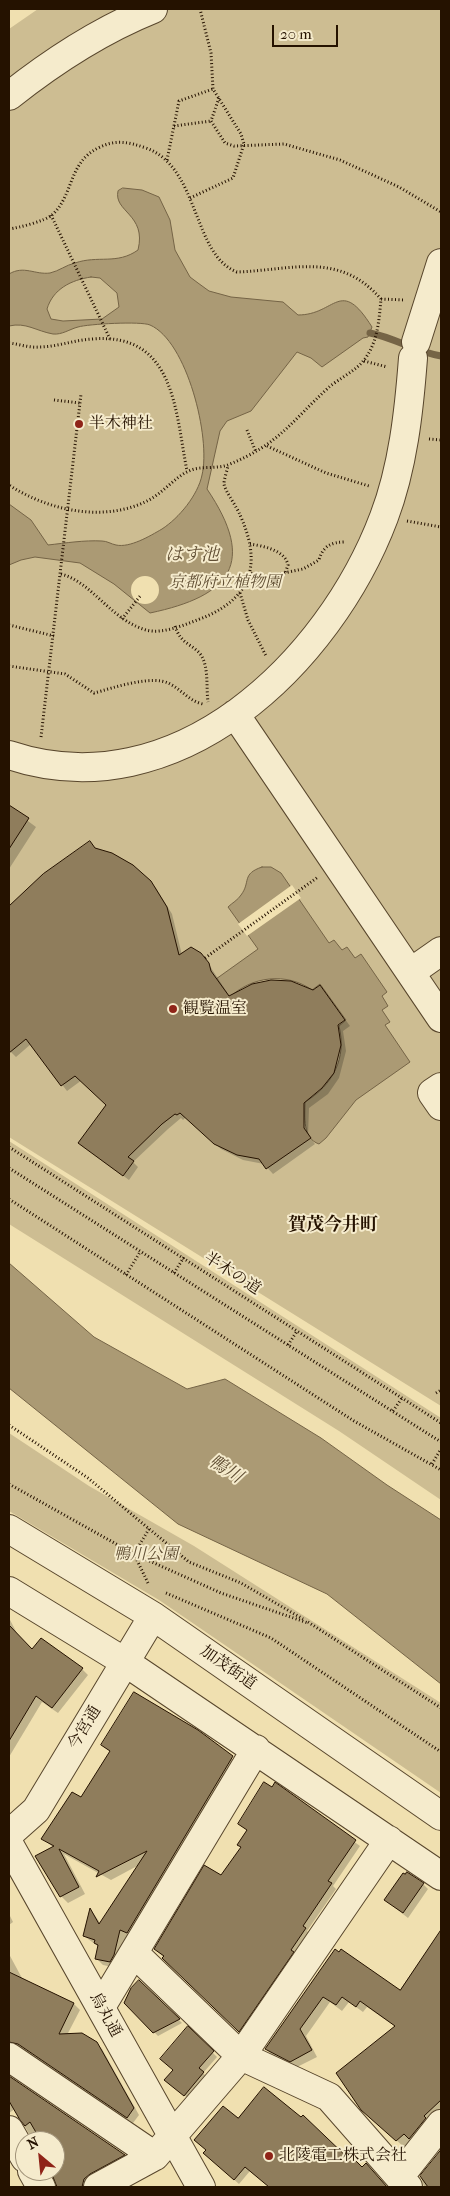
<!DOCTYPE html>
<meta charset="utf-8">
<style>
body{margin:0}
#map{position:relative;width:450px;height:2196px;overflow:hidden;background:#f0e0b0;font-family:"IM FELL French Canon",serif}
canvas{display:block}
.frame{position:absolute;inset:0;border:10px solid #251200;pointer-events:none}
.north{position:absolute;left:15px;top:2131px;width:50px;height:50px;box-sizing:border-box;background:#f5ebcc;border:1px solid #a2947a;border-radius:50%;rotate:332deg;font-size:14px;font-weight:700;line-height:20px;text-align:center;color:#251200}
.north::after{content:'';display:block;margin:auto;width:18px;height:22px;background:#8f2418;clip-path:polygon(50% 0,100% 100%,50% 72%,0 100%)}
.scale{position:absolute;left:272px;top:25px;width:66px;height:22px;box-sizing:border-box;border:2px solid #251200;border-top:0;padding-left:6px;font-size:15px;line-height:18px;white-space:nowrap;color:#251200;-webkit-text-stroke:4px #f5ebcc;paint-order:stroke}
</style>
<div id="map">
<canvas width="450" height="2196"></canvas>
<div class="frame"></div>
<div class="north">N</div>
<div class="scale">20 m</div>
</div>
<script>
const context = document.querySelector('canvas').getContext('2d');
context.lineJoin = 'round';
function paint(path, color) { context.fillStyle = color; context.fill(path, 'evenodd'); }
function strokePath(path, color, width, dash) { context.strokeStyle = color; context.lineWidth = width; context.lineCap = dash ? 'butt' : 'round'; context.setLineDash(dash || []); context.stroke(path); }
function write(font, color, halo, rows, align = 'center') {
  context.font = font + ' "IM FELL French Canon","Noto Serif JP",serif'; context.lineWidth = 4; context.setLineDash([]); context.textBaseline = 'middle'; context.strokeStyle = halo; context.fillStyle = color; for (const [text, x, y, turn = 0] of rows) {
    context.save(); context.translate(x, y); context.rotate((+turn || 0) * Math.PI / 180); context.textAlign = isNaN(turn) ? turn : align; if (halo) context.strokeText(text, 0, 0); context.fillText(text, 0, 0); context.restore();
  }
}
paint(new Path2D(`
 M38,9h403v1397l-432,-269v-1108z
 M9,1141l432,277v82l-102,-69 -330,-207z
 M9,1433l80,53 105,60 247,157v90l-282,-193 -150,-89z`), '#cdbd92');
const water = new Path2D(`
 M123,188l19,2 17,7 11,23 5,30 15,27 8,6 11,8 22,6 52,5 15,13c38,0 42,-39 74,12l-4,10 -5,1 -41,29 -11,-9 -14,-6 -46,59 -24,10 -7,10 -13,58c50,74 24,107 -57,124l-36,-29 -34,-21 -45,-6 -14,3 -12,5v-61l22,16 17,25c18,-2 36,-5 54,-4 5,0 9,3 14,4 14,3 34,-9 46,-16 17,-11 36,-34 40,-54 9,-37 -15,-134 -52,-150 -9,-4 -62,-1 -72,2 -8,2 -16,8 -25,7 -17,-3 -27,-12 -44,-8v-52c15,-9 26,1 41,-1 9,-2 16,-8 25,-10 23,-8 42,2 63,-13 9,-36 -25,-38 -20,-59zM91,277l9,1 17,15 2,14 -17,12 -39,2 -12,-2 -4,-10c6,-20 24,-29 44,-32z
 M262,867h9l10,6 48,70 5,-3 8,10 5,-3 8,11 6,-4 26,38 -5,4 6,10 -6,4 8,12 -5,3 25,37 -54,38 -30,38 -7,6c-17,-6 -14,-27 -14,-42 28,-17 42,-44 34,-76l7,-6 -26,-36 -8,6c-25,-18 -61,-14 -83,8l-20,-14 49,-35 -30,-42c4,-4 10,-7 13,-12 10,-13 0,-21 21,-28z
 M9,1263l85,74 93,52 38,-10 96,59 66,47 54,35v164l-114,-90 -149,-70 -169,-136z`);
paint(water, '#ab9a74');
strokePath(water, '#756446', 1);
paint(new Path2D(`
 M131 590a14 14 0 1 1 28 0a14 14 0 1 1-28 0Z
 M292,885l9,13 -54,38 -9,-12z`), '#f0e0b0');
paint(new Path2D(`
 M9,807l27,20 -27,42z
 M90,842l6,8 37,16 23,22 16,26 10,41 24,5 24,37 95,-5 25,34 -7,5 3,20 -7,27 -11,16 -19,14 -1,27 7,9 -42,30 -9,-10 -21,-4 -22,-11 -35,-32 -3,3 -2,-2 -13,11 -35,33 5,5 -9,13 -50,-37 28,-38 -25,-25 -15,11 -36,-47 -15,13 -6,-6 -1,-143 37,-35z
 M9,1618l10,19 14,14 49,18 6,6 -30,38 -16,-11 -33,55z
 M197,1731l42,33 -105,175 -7,-3 -10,32 -14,-3 -7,-7 3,-11 -15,-11 7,-26 10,14 38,-59 -28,15 -47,-26 21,40 -17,9 -7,-7 -7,-48 -12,-10 40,-39 29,-47 -9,-7z
 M275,1784l85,62 -27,40 3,3 -29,42 3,3 -66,102 -89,-87 66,-72 21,-29 -3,-3 9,-14 -8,-8z
 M423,1884l5,5 -20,29 -23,-18z
 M9,1914l4,8 -4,3z
 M441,1932v185l-25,28 -5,-5 -7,7 -35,-31 27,-89 -29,-20 -4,5 -14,-10 -7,9 -12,-9 -24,34 11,21 -20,10 -24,-11 -6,-6 68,-99 66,40z
 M9,1954l14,26 51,24 6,6 -13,25 29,8 6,6 37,66 -6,8 -108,-73 -16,-6z
 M139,1981l43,42 -24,13 -33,-34z
 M188,2028l29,29 -14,16 4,4 -18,22 -19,-15z
 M9,2077l115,79 9,8 -38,23h-35l-9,-16h4v-30h-22l-18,-32 -6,4z
 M238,2120l111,41 13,7 4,-3 22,22h-101l-10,-8 -8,8 -19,-16 -11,13 -30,-26z
 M435,2158l6,6v23h-17l-3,-10z`), '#0003');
strokePath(new Path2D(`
 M370,333c26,5 45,19 71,23`), '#756446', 7);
const building = new Path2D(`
 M9,805l20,13 -20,31z
 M90,841l5,7 17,5 21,12 18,16 16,26 12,48 12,-8 10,6 8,10 2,8 18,25 23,-12 19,-4 20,1 22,9 7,-5 25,35 -7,5 3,20 -7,28 -12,15 -18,15v25l7,10 -45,31 -7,-10 -22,-4 -23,-11 -34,-31 -3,2 -2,-1 -13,10 -34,33 6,4 -11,15 -45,-33 28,-38 -31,-29 -14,10 -35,-47 -17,14v-147l34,-32z
 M9,1625l23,24 9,-11 42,30 -31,40 -16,-12 -27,45z
 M134,1692l64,38 35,26 -106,177 -7,-3 -6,25 -4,7 -15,-3 3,-14 -4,-2 1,-3 -12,-4 7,-28 9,16 48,-73 -51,26 3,-6 -40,-22 20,38 -19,10 -25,-41 19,-10 -13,-7 31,-47 9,5 29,-46 -9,-6z
 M264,1782l8,5 3,-5 81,58 -28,41 4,2 -29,43 3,2 -15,22 3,2 -55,80 -77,-74 2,-2 -10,-7 50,-84 17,10 20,-28 -4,-2 10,-15 -9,-6z
 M407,1872l17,11 -21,30 -19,-13 19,-27 2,1z
 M441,1930v170l-17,16 2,2 -17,21 -5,-5 -8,7 -35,-31 -25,-37 59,-47 -35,-25 -4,6 -14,-10 -6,8 -13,-8 -23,32 12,21 -22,12 -25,-13 70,-100 4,3 2,-3 59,41z
 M9,1972l65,31 -15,31 23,-1 15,9 37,66 -7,10 -109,-74 -9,-2z
 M139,1980l41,39 -27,14 -29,-30 7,-15z
 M188,2026l26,25 -15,17 5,4 -20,24 -20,-16 9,-10 -13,-11z
 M9,2076l116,79 -35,19 -6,5 -2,8h-25l-6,-15 4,-1v-30h-14l-11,-19 -5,4 -5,-6 -11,-19z
 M264,2087l37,30 2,-2 46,44 3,-2 10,10 4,-4 21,24h-118l-24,-20 -11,13 -31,-27 3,-3 -12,-10 29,-34 15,12z
 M441,2150v37h-13l-8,-11z`);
paint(building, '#8f7d5c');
strokePath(building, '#251200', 1);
const minor = new Path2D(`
 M9,96c44,-35 92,-66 144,-87
 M416,342l25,-79
 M235,714l206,304
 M9,755c167,56 320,-92 375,-238 19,-50 25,-106 29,-159
 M411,972l30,-21
 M441,1087l-9,6 9,13
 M9,1529l144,87 288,200
 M9,1591l116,71 316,214
 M9,1834l27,-24 117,-194
 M9,1844l192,343
 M134,1953l107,103 148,-216
 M101,2007l155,-258
 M9,2057l146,99 86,-100 88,41 79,90
 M9,2130l16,28
 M32,2171l9,16
 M400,2176l41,-52
 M98,2187l57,-31`);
strokePath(minor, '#58462c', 30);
strokePath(new Path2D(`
 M219,98l-8,23 14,22 9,3 50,-2 56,16 59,27 42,25
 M174,126l37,-5
 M167,160l12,-59 34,-12
 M190,198l43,-20 11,-34 -3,-10 -28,-45 -2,-36 -11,-44
 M51,215l59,124
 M9,229c9,-1 36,-8 43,-14 22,-20 16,-52 46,-67 18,-9 30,-6 48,0 54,19 46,107 91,124 56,-2 102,-21 144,27 -2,21 -3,43 -17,61 -8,11 -26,19 -36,28 -36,33 -49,56 -98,76 -13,6 -29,1 -41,7 -14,6 -25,21 -40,29 -44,23 -100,11 -140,-15
 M381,299l24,1
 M9,343c10,1 20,5 30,4 18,0 35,-7 53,-8 83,-7 83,71 95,132
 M364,361l23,6
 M54,400l26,3
 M247,430l9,22
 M429,439l12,1
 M267,446l59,27 43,13
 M407,521l34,6
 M250,544c13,2 35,6 38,21l-3,9
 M251,573l9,5 43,-9 16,-9c4,-14 12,-18 27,-18
 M61,574c31,8 50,46 85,56 17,5 43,-7 59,-13 49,-21 56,-56 35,-102 -3,-8 -15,-24 -16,-31 0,-5 3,-13 4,-18
 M240,593l8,27 18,36
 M122,619l19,-24
 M9,625l45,11
 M175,626c6,19 18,18 26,29 8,13 5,32 7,47
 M9,666l56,8 29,19c19,-5 59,-19 76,-9 12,6 19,17 33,20
 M41,737l40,-343
 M205,958l113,-81
 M9,1147l432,276
 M9,1168l432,274
 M9,1199l345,222 87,49
 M174,1273l10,-16
 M126,1275l14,-23
 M288,1345l9,-14
 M436,1393l5,-3
 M393,1411l9,-13
 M9,1425l79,53 101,84 52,21 62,36
 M432,1464l9,-15
 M9,1484l125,70 15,-25
 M148,1583l-14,-29 87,39 87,30
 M166,1593l105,45 170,114
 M308,1622l133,86`), '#251200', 3, [1, 2.5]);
strokePath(minor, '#f5ebcc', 28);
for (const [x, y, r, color] of [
 [79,424,5,"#8f2418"],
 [173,1009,5,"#8f2418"],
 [269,2156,5,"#8f2418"]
]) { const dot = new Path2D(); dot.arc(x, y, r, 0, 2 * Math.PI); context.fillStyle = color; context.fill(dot); strokePath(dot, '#f5ebcc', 2); }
write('16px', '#251200', '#f5ebcc', [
 ["半木神社",89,424],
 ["観覧温室",183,1009],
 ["北陵電工株式会社",279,2156]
], 'left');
write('italic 16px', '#604e33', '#f5ebcc', [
 ["京都府立植物園",225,583],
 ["鴨川公園",146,1555]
]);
write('16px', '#251200', '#f5ebcc', [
 ["半木の道",232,1274,33],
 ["加茂街道",228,1668,35],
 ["今宮通",85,1728,-59],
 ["烏丸通",105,2015,61]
]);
write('italic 18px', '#614f34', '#f5ebcc', [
 ["はす池",192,556],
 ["鴨川",225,1470,32]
]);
write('bold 18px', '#251200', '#f5ebcc', [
 ["賀茂今井町",333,1226]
]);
</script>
